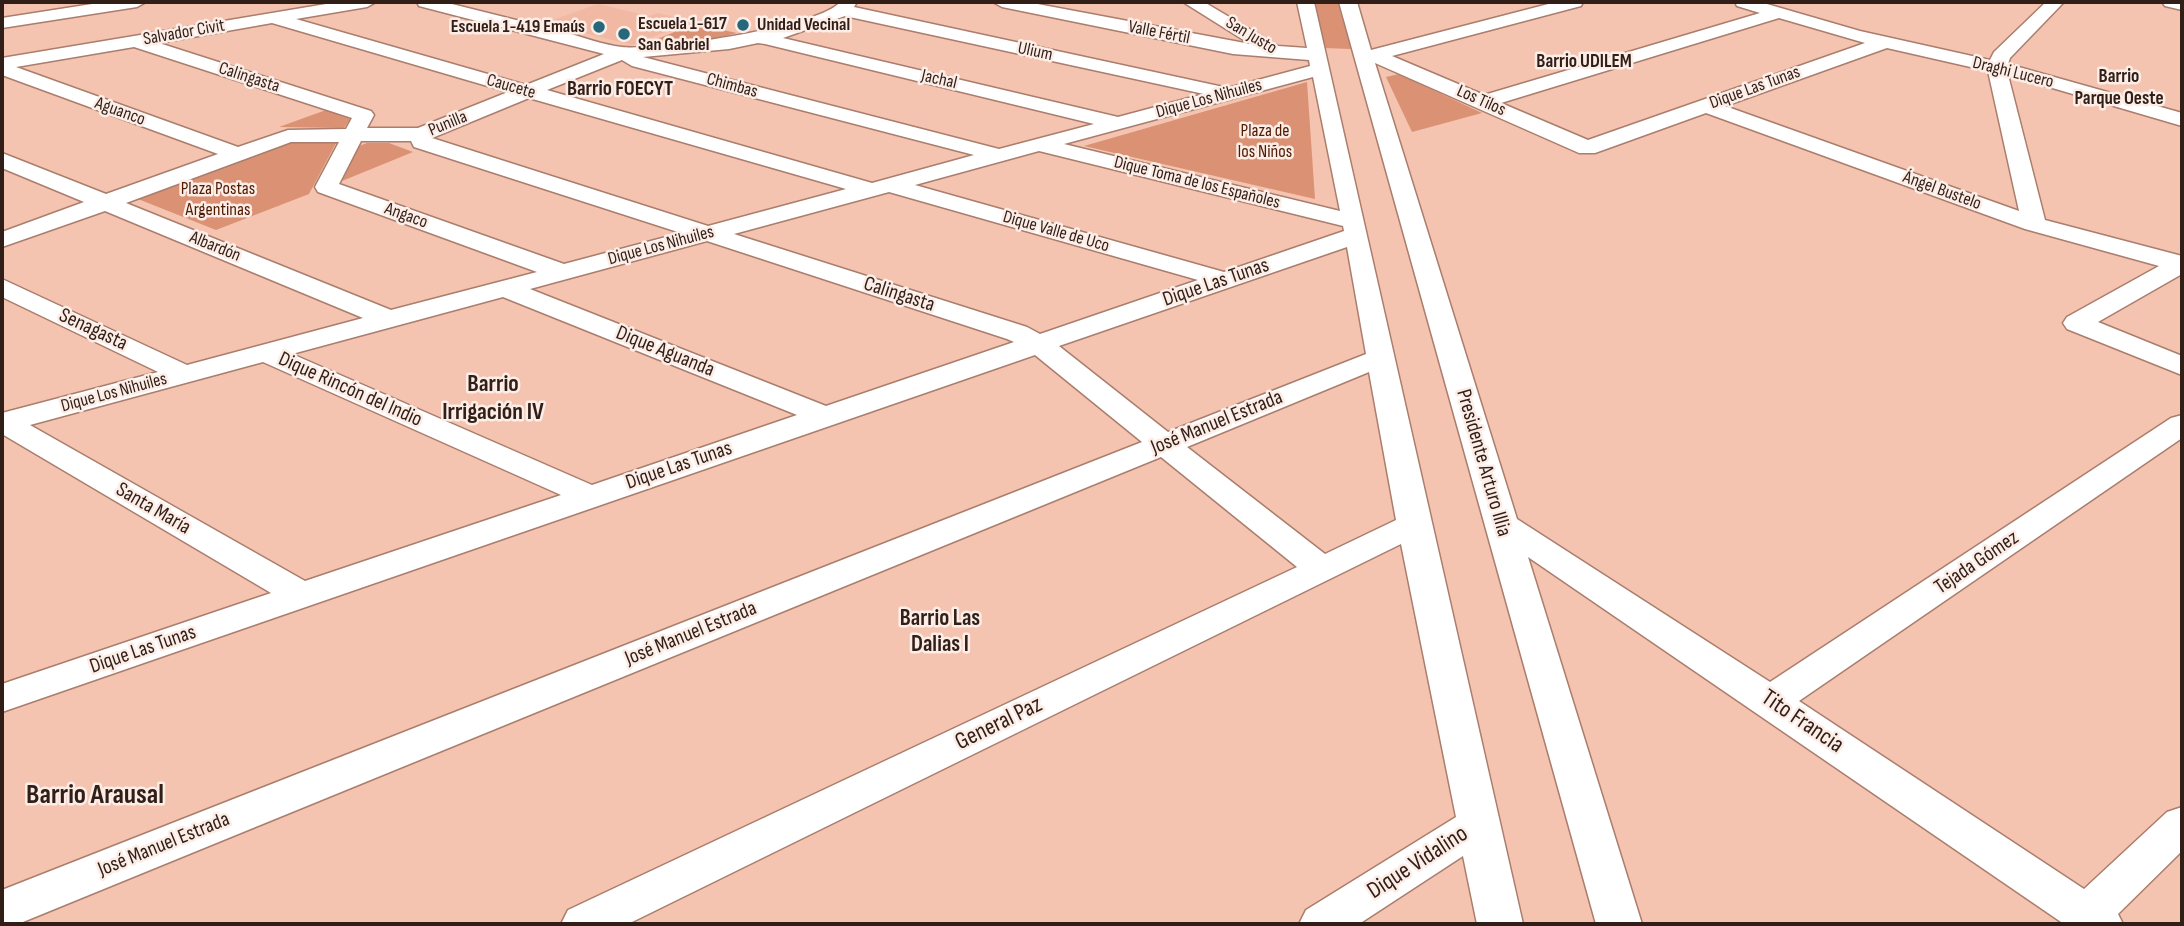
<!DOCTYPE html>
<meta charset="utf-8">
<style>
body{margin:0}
#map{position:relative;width:2184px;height:926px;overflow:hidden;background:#f4c4b1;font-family:"Sofia Sans Condensed",sans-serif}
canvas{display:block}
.frame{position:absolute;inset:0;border:4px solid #301e17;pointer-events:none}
</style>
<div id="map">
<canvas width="2184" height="926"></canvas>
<div class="frame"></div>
</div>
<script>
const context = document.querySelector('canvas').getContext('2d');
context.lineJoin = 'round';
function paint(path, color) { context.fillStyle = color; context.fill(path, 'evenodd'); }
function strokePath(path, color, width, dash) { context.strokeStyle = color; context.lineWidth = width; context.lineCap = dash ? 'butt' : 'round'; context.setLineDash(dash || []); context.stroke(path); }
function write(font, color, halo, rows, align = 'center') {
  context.font = font + ' "Sofia Sans Condensed",sans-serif'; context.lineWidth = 5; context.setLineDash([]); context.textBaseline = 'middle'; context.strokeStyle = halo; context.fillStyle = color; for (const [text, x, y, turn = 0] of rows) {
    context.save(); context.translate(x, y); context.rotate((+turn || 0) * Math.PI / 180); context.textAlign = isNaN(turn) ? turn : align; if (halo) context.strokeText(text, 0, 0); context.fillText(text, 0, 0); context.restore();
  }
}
paint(new Path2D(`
 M598,4l51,12 9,-3 35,8 -61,24 -88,-22z`), '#f1b9a3');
paint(new Path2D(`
 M1313,2l25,1 13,46 -28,-1z
 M694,24l43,9 -19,5 -73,6z
 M1399,74l83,39 -70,19 -26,-55z
 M1307,82l8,117 -231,-53z
 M326,110l24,9 -6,9 -65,-1z
 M290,143h46l-27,51 -93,36 -78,-31z
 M367,143h22l24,9 -71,29 17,-35z`), '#db9174');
const minor = new Path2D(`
 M105,2h41l-9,5 -135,21v-10z
 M338,2h38l-9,5 -71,12 230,66 78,-31 -185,-48 -2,-4h27c40,10 80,20 120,30 19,5 39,13 58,15 33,4 199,-20 218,-45h17l-3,5 374,81 82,-22 -1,-6 -76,-6 -231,-47 -9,-5h34l223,42 -67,-42h21l74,44 29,2 -10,-46h17l209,922h-46l-14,-68 -104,68h-60l7,-14 150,-93 -55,-273 -773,380h-67l7,-14 729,-343 -136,-110 -1143,467h-16v-34l1140,-448 -107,-87 -1033,357v-28l269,-91 -269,-159v-21l156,-41 -156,-75v-18l185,86 176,-47 -258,-107 -103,36v-15l82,-30 -82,-34v-15l104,41 112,-40 -216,-79v-17zM845,16l359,78 -86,23 -335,-79zM272,23l236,69 -90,36h-51l7,-13 -3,-4 -212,-68zM758,43l7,1 329,80 -95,25 -356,-92 86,-8zM134,47l218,71 -6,11 -58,1 -50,17 -222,-80zM622,60l10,6 342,89 -102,28 -325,-93zM1313,77l27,134 -276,-67zM529,98l317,91 -138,37 -276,-88zM361,141h50l3,6 267,86 -117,31 -225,-80zM291,142h48l-24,45 3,5 219,80 -146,38 -265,-107zM1039,151l304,75 1,5 -120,41 -309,-87zM889,192l309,88 -158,54 -13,-7 -293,-93zM707,241l300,98 7,3 -188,64 -296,-117zM1347,247l19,107 -198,78 -109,-86zM503,297l294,118 -205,70 -300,-131zM263,362l298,133 -256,86 -275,-156zM1369,372l27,148 -71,34 -138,-107z
 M1339,2h18l14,48 185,-48h27l-2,4 -189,50 92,39 276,-82 -23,-7 -2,-4h25l100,29 130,29 4,-8 52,-50h18l-54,56 -2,6 174,49v13l-174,-51 37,145 137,36v18l-84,48 84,34v19l-115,-46 -4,-6 4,-6 92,-51 -134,-37 -319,-116 -111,40h-16l-204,-90 142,456 253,163 401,-264 11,-3v23l-383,263 285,188 83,-77 15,-5v44l-64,63 5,10h-59l-536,-367 114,367h-46zM1779,18l86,25 -277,97 -87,-37zM1887,48l101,23 31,140 -294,-105z
 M2162,2h20v8l-17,-4z`);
strokePath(minor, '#aa7d6c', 3);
paint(minor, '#fff');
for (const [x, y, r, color] of [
 [743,25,7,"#26677b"],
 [599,27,7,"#26677b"],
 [624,34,7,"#26677b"]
]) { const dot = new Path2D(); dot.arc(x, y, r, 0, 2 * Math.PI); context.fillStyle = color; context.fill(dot); strokePath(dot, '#fcede7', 2.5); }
write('bold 18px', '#301e17', '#fcede7', [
 ["Escuela 1-617",638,24],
 ["San Gabriel",638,45],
 ["Unidad Vecinal",757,25],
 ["Escuela 1-419 Emaús",585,27,"right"]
], 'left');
write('18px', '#301e17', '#fcede7', [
 ["Salvador Civit",184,33,-10],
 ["Valle Fértil",1159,33,11],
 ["San Justo",1251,36,31],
 ["Ulium",1035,52,12],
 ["Draghi Lucero",2013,73,14],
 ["Calingasta",249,78,18],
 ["Jachal",939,80,13],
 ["Chimbas",732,86,15],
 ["Caucete",511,87,16],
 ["Dique Las Tunas",1755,88,-20],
 ["Dique Los Nihuiles",1209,99,-15],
 ["Los Tilos",1481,101,24],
 ["Aguanco",120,112,20],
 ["Punilla",448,124,-22],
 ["Dique Toma de los Españoles",1197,183,14],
 ["Ángel Bustelo",1942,191,20],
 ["Angaco",406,216,20],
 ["Dique Valle de Uco",1056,232,16],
 ["Dique Los Nihuiles",661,246,-15],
 ["Albardón",215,247,22],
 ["Dique Los Nihuiles",114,393,-15]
]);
write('18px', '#4e1a02', '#fcede7', [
 ["Plaza de",1265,131],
 ["los Niños",1265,152],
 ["Plaza Postas",218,189],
 ["Argentinas",218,210]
]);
write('bold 19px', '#301e17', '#fcede7', [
 ["Barrio UDILEM",1584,62],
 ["Barrio",2119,77],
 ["Parque Oeste",2119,99]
]);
write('bold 21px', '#301e17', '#fcede7', [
 ["Barrio FOECYT",620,90]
]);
write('21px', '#301e17', '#fcede7', [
 ["Dique Las Tunas",1216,283,-19],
 ["Calingasta",899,295,18],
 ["Senagasta",93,330,25],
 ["Dique Aguanda",665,352,22],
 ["Dique Rincón del Indio",350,390,24],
 ["José Manuel Estrada",1217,423,-22],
 ["Presidente Arturo Illia",1483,463,74],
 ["Dique Las Tunas",679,466,-19],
 ["Santa María",153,509,30],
 ["Tejada Gómez",1977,563,-34],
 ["José Manuel Estrada",691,634,-22],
 ["Dique Las Tunas",143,650,-19],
 ["José Manuel Estrada",164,845,-22]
]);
write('bold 23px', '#301e17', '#fcede7', [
 ["Barrio Las",940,619],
 ["Dalias I",940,645]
]);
write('bold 24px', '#301e17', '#fcede7', [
 ["Barrio",493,385],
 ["Irrigación IV",493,413]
]);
write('24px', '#301e17', '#fcede7', [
 ["Tito Francia",1802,722,34],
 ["General Paz",999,724,-26],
 ["Dique Vidalino",1418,863,-33]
]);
write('bold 28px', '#301e17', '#fcede7', [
 ["Barrio Arausal",95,796]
]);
</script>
